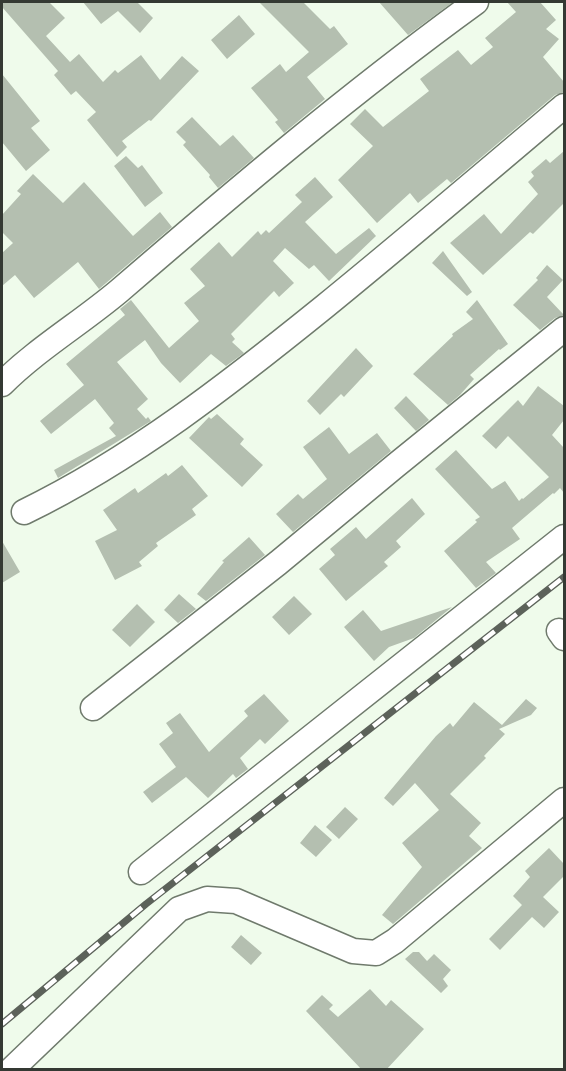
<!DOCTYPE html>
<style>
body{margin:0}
#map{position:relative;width:566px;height:1071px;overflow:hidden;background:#effbeb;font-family:"Nunito Sans",sans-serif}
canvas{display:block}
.frame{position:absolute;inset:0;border:3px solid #343933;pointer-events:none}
</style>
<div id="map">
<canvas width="566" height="1071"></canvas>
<div class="frame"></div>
</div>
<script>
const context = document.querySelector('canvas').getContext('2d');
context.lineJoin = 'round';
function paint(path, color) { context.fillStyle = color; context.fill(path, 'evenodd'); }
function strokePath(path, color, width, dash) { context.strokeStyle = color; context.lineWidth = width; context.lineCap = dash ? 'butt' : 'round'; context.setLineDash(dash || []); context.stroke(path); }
paint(new Path2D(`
 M2,2h47l16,16 -19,18 24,26 9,-8 24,28 12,-12 3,3 23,-18 19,25 22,-24 17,15 -48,50 -2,-1 -27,21 5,6 -10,10 -30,-37 9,-8 -20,-21 -5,4 -17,-20 4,-4 -56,-64z
 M83,2h54l16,16 -13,15 -22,-22 -17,13z
 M259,2h44l27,27 4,-3 14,18 -41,33 18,22 -41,34 -9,-11 3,-2 -27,-32 29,-24 6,8 23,-20z
 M379,2h74l-45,33z
 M507,2h33l16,18 -10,9 13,10 -16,18 21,25v10l-9,3 -104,88 -4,-4 -29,24 -8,-10 -33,30 -39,-43 35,-34 -23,-22 15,-15 18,18 46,-36 -9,-12 38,-29 13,15 22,-18 -8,-9 31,-26z
 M239,15l16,19 -28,25 -16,-19z
 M2,74l38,47 -9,7 19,22 -24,21 -24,-29z
 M192,117l28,29 13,-11 21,23 -36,30 -9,-11 1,-2 -27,-30 3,-3 -10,-10z
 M564,151v52l-31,31 -3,-2 -47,43 -33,-32 34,-29 17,20 37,-40 -10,-12 6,-6 -3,-4 15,-13 4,4z
 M126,156l12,12 4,-3 21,28 -18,14 -31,-41z
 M33,174l30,29 21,-21 49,54 27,-24 12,15 -73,62 -21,-27 -44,36 -19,-23 -13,11v-33l11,-10 -11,-11v-17l19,-21 -4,-3z
 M315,177l18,20 -28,25 31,32 33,-26 7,8 -47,45 -15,-16 -5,4 -24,-21 -12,13 21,22 -15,14 -5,-6 -43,43 4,5 -3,3 12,11 -18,13 -15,-12 -31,29 -19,-20 -16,-23 -28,22 31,37 -11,10 9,10 2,-2 3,4 -93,57 -4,-8 62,-34 -7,-8 5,-5 -19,-24 -44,35 -11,-13 44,-36 -18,-21 59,-49 -5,-6 11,-9 38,48 30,-27 -15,-18 21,-17 -15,-17 29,-27 13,15 26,-26 3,4 5,-5 3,3 33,-31 -7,-7z
 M443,251l29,41 -5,4 -35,-33z
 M547,265l16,15 -16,17 17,18 -9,3 -15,12 -27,-25 25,-25 -2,-2z
 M477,300l31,44 -8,6 -1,-1 -29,26 4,4 -14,16 -12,10 -35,-31 40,-38 -1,-2 21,-15 -7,-7z
 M356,348l17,18 -29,31 -3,-3 -21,21 -13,-14z
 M538,386l26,20v14l-12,15 12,13v45l-4,-5 -6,6 -1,-1 -41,35 8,11 -34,23 10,11 -20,15 -32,-37 33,-29 -2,-2 5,-3 -45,-48 21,-19 36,39 13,-8 14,20 3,-3 1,1 26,-22 -41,-41 -12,13 -14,-13 36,-36 5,6z
 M406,396l23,24 -13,11 -22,-23z
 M217,414l27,25 -4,5 23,21 -21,22 -53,-49 20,-21 2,2z
 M329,427l20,27 28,-21 14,18 -98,81 -17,-18 22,-20 5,5 24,-20 -24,-32z
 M182,465l26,31 -16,13 4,6 -40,28 2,3 -19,16 3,4 -27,14 -20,-39 22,-11 -14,-20 32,-22 3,5 28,-20 2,3z
 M412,498l13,16 -29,27 5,6 -17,15 4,4 -42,35 -27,-32 16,-14 -5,-6 26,-22 10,12z
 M249,537l16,18 -59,46 -9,-7 27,-32 -2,-1z
 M2,541l18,31 -18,11z
 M179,594l17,15 -18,14 -14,-13z
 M294,596l18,18 -23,21 -17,-18z
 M137,604l18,18 -25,25 -18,-17z
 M452,607l-38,31 -25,9 -15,14 -30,-34 19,-17 18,21z
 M264,694l25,27 -24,23 -5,-5 -20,19 8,11 -12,9 -3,-4 -25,24 -22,-21 -34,26 -9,-11 33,-25 -17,-23 14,-11 -7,-10 14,-10 29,39 39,-36 -4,-5z
 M526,699l11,9 -6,7 -32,14 6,5 -21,22 2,2 -36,36 31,29 -12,13 13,12 -89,76 -11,-9 40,-48 -20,-24 37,-33 -24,-27 -22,23 -9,-8 52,-62 14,-13 3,4 21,-25 28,23z
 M345,807l13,12 -19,20 -13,-12z
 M315,825l17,15 -16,17 -16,-14z
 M549,848l15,16v12l-21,21 16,15 -15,16 -12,-11 -32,33 -11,-11 33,-34 -9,-9 17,-19 -5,-6z
 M241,935l21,18 -11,12 -20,-18z
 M413,952h6l8,9 7,-7 17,16 -8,9 5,7 -7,7 -36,-34z
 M370,989l16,17 5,-6 33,29 -38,41h-24l-56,-59 16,-16 11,10 -4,4 9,8z`), '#b4bfb0');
const minor = new Path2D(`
 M2,384c35,-35 79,-61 117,-93 116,-100 233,-199 357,-289
 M24,512c109,-53 206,-129 300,-205 81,-66 161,-134 240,-201
 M559,631l5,7
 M93,708l185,-145 117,-97 169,-137
 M141,872l423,-335
 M11,1070l168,-161 28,-10 29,2 117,50 23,2 19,-12 169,-141`);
strokePath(minor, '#6f7a6c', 27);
strokePath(minor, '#fff', 24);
const rail = new Path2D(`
 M2,1024l144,-120 418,-327`);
strokePath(rail, '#5c625a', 7);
strokePath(rail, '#fff', 4.5, [14]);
</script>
